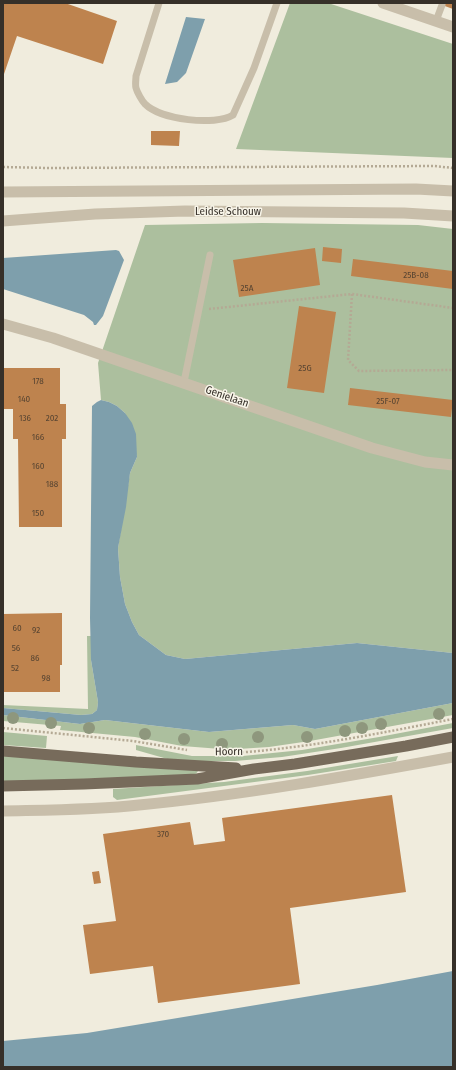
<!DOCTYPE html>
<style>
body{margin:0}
#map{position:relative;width:456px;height:1070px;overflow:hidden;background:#f0ecdd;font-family:"Fira Sans Condensed",sans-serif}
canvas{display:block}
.frame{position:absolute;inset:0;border:4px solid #363029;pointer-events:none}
</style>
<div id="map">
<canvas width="456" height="1070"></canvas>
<div class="frame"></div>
</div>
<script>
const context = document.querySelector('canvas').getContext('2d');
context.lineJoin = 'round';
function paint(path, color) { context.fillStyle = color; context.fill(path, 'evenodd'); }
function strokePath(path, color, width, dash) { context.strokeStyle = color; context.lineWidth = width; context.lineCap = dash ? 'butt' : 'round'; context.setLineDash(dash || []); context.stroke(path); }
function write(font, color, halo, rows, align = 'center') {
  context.font = font + ' "Fira Sans Condensed",sans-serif'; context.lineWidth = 3; context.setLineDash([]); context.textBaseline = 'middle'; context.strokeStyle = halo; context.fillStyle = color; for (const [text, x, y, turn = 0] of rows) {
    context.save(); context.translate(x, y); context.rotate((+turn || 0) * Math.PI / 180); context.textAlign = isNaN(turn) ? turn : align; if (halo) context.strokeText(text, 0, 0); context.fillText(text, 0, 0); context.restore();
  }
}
paint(new Path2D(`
 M290,3h38l125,41v114l-217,-9z
 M262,223l156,2 35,4v424l-96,-10 -172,16 -19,-4 -27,-20 -7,-13 -7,-18 -5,-27 -2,-29 12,-75 7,-16 -12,-44 -8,-7 -8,-4 -8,-2 -3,-37 47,-138z
 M87,636h4v24l7,42 -1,8 -5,4 -11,1 -78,-7v-3l85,4z
 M453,703v12l-143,26 -41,6 -31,2h-17l-39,-3 -47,-9 -75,-7 1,-4 -58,-5v-6l77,9 25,-4 104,12 84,-7 22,4z
 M453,723v5l-112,20 -59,9 -47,4h-40l-24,-1 -35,-10v-5l56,11h51l59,-6 77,-13z
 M3,732l44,4 -1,12 -43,-3z
 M3,755l193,15 2,1 -3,4 -192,7z
 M398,756l-2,5 -88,14 -191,25 -4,-3v-8l111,-7 83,-11z`), '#acbf9e');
paint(new Path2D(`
 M186,17l19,2 -19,54 -9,9 -12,2z
 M116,250l3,1 5,9 -21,56 -7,9h-2l-1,-3 -9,-7 -81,-26v-31z
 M101,400l8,2 8,4 8,7 7,10 4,11 1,23 -7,16 -4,34 -8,41 2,29 5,27 7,18 7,13 27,20 19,4 172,-16 96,10v50l-138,26 -22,-4 -84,7 -104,-12 -25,4 -77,-9v-7l78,7 11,-1 5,-4 1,-8 -7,-42 -1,-42 2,-212 5,-4z
 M453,971v96h-450v-26l84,-8 290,-48z`), '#7e9fac');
paint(new Path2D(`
 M3,3h62l52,18 -14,43 -86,-28 -14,41z
 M436,3h17v6l-11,-4z
 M151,131h29l-1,15 -28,-1z
 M323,247l19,2 -1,14 -19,-2z
 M315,248l5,37 -81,12 -6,-37z
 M353,259l100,12v18l-102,-13z
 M299,306l37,6 -12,81 -37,-5z
 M3,368h57v36h6v35h-4v88h-43l-1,-88h-5v-30h-10z
 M350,388l103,12 -2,17 -103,-12z
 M62,613v52h-2v27h-57v-78z
 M392,795l14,97 -116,16 10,76 -142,19 -5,-37 -63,8 -7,-49 33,-4 -13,-87 87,-12 4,23 31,-4 -3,-23z
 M99,871l2,12 -7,1 -2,-12z`), '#be834e');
strokePath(new Path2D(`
 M3,167l45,1 386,-2 19,2
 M352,294l-4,66 11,11 94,-1
 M209,309l143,-15 101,14
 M3,728l130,13 54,9
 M234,753c74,-5 147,-20 219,-34`), '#b4a994', 2.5, [2, 2]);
strokePath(new Path2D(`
 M159,3l-23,73c0,3 -1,9 0,12 1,4 6,13 9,16 16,16 70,22 88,11l21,-47 23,-65
 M436,21l6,-16
 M184,382l26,-127`), '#c8beaa', 7);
strokePath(new Path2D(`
 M383,3l70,24
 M3,324l50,14 319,110 53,14 28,3
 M3,811c45,-1 91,-1 136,-6 105,-10 210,-29 314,-48`), '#c8beaa', 11);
strokePath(new Path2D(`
 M3,192l413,-3 37,2
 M3,221l92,-7 90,-3 219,2 49,3`), '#c8beaa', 11);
strokePath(new Path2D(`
 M3,751l133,11 100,6
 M3,786l81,-2 113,-5 57,-10 41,-5 111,-18 47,-9`), '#776b5b', 11);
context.fillStyle = '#8e977d';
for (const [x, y] of [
 [439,714],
 [13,718],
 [51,723],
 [381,724],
 [89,728],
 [362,728],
 [345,731],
 [145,734],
 [258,737],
 [307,737],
 [184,739],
 [222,744]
]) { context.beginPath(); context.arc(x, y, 6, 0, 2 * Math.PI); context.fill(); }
write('9px', '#584532', null, [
 ["25B-08",416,275],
 ["25A",247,288],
 ["25G",305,368],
 ["178",38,381],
 ["140",24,399],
 ["25F-07",388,401],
 ["136",25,418],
 ["202",52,418],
 ["166",38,437],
 ["160",38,466],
 ["188",52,484],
 ["150",38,513],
 ["60",17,628],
 ["92",36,630],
 ["56",16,648],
 ["86",35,658],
 ["52",15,668],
 ["98",46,678],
 ["370",163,834]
]);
write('11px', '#363029', '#f8f5e9', [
 ["Leidse Schouw",228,212],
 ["Genielaan",227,397,19],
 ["Hoorn",229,752,-1]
]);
</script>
